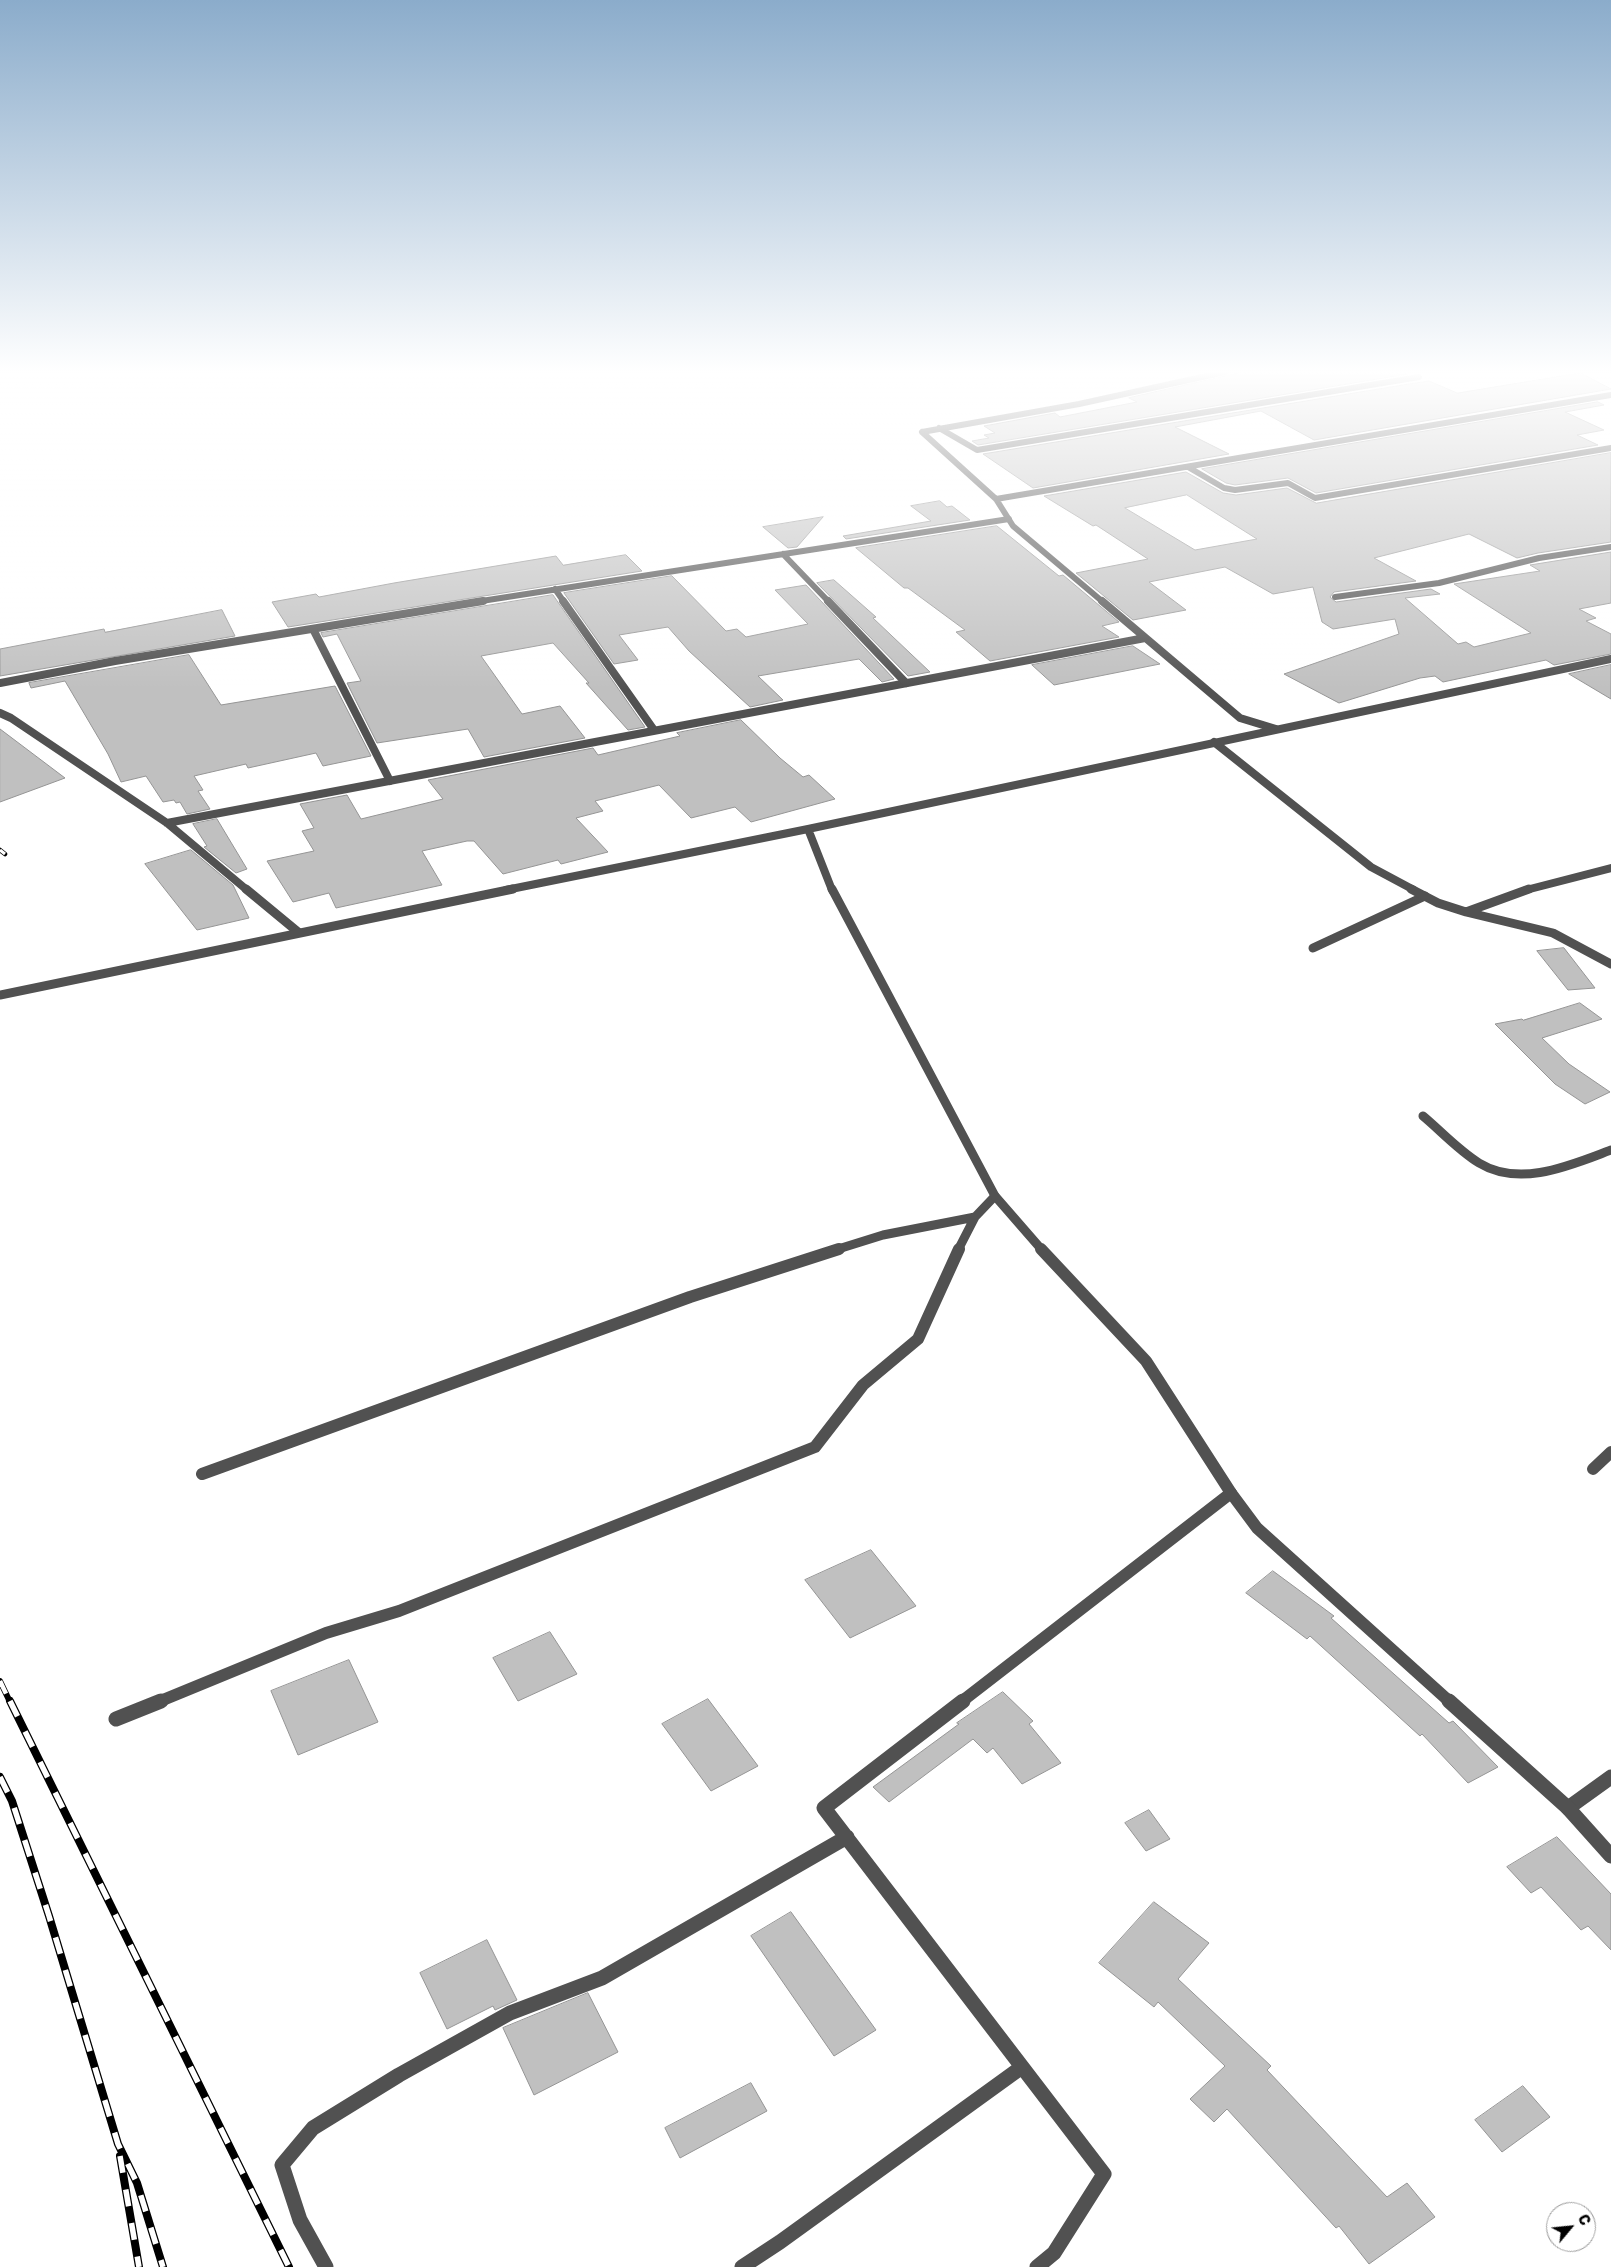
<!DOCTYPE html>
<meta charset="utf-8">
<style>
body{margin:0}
#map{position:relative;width:1611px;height:2267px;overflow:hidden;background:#fff;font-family:Rubik,sans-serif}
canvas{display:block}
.north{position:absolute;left:1546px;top:2202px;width:50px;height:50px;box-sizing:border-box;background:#fff;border:1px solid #999;border-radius:50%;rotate:62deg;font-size:14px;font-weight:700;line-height:20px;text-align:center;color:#000}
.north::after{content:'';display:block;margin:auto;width:18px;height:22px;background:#000;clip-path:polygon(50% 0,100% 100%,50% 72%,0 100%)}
</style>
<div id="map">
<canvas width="1611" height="2267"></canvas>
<div class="north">С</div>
</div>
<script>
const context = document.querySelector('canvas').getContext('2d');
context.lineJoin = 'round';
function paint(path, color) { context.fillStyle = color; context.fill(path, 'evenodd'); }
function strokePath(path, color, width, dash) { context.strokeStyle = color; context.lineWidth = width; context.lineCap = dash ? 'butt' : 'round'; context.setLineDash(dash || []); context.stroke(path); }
const building = new Path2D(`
 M1243,372h165v2l-430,71 -6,-4 17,-3 -5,-3 11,-2 -11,-7 71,-13 5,4 77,-15 -8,-4z
 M1581,373l30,16 -297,51 -53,-29 -86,16 54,27 -196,34 -50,-34 426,-70 20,-3 28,12z
 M1598,402l6,3 -39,7 39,18 -27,5 21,10 -282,48 -28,-15 -53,7 -9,-2 -24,-14z
 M1611,453v89l-73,11 -21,5 -48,-24 -95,24 42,23 -82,11 -4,5 6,5 95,-13 9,5 -35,4 53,46 8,-2 8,5 57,-14 -77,-49 86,-13 -10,-6 81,-13v51l-32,6 17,9 -10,3 25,13v20l-57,11 -8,-5 -103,22 -8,-6 -15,2 -81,25 -55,-29 115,-40 -4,-15 -62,10 -11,-7 -9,-35 -40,7 -48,-27 -76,15 37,28 -53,10 -57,-47 72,-14 -52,-34 -3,1 -49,-30 142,-24 37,21 13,2 51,-7 29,15zM1187,495l70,44 -62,11 -70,-42z
 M940,501l7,6 5,-1 18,14 -124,19 -3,-3 88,-15 -20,-15z
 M823,517l-26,30 -9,1 -25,-21z
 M997,526l62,50 4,-1 56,47 -17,4 17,11 -129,24 -34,-29 9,-2 -57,-42h-4l-48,-40z
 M626,555l16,16 -354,56 -16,-25 44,-8 3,3 75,-14 162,-27 7,9z
 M672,576l54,55 11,-2 9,8 62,-13 -33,-34 31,-5 88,94 -12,3 -23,-23 -101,17 25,24 -33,7 -61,-56 -21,-24 -49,8 19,25 -24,4 -50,-71z
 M834,580l42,37 -3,1 57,54 -22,4 -91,-93z
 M553,595l92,132 -17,3 -42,-47h3l-36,-40 -72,13 41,58 38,-8 25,32 -101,19 -16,-28 -91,14 -30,-60 14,-2 -24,-47 -14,3 -2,-4z
 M222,610l13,26 -235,40v-27l104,-20 1,3z
 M1133,646l27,18 -106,21 -22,-20z
 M189,655l32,50 114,-19 36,70 -48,10 -7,-13 -68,15 -2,-4 -52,12 9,14 -5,1 12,18 -23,5 -7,-12 -4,1 -2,-3 -11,2 -17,-26 -25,6 -13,-28 -43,-73 -34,7 -2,-5z
 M1611,665v34l-42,-25z
 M741,720l39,38 23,19 6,-2 26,24 -84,23 -16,-15 -44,11 -32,-33 -64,16 8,10 -27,7 32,34 -47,12 -3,-4 -55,14 -29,-33h-7l-45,10 20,34 -106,23 -7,-15 -36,9 -26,-41 47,-10 -12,-20 12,-3 -14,-24 47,-9 14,24 82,-20 -15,-19 165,-32 5,7 82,-19 -3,-3z
 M0,729l65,49 -65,24z
 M217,819l30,50 -11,4 -32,-26 3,-1 -14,-22z
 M191,850l42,35 16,33 -52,12 -52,-66z
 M1564,948l31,40 -27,2 -31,-39z
 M1580,1003l22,16 -60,19 27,26 41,28 -25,12 -30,-20 -60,-60 27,-5 1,1z
 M871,1550l45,56 -66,32 -45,-58z
 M1273,1571l61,45 -3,2 118,105 4,-2 45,46 -30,16 -46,-49 -2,2 -110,-100 -3,3 -61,-46z
 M550,1632l27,42 -59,27 -25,-43z
 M349,1660l29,62 -80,33 -27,-64z
 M1003,1692l30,29 -4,3 32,39 -39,21 -29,-36 -6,5 -14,-14 -84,63 -16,-15 86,-63 -2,-1z
 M708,1699l50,67 -47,25 -49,-67z
 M1149,1810l21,29 -24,12 -21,-28z
 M1557,1837l54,57v56l-23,-24 -7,4 -40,-43 -10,6 -24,-26z
 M1154,1902l55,41 -31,36 93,87 -4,4 120,127 20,-14 28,34 -66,47 -30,-38 -3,2 -109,-119 -13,13 -24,-23 35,-33 -67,-64 -4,5 -55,-44z
 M791,1912l85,118 -42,26 -83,-120z
 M487,1940l30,60 -22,10 -2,-4 -46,23 -27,-56z
 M588,1993l30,59 -84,43 -31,-67z
 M751,2083l16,28 -87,47 -15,-30z
 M1523,2086l27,31 -48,35 -27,-32z`);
paint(building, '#c0c0c0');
strokePath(building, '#959595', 1);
strokePath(new Path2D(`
 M939,428l38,22 442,-73
 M922,432l74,67 17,27 90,76
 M922,432l157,-28 146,-32
 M1188,467l36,21 11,2 53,-7 27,15 296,-50
 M996,499l615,-104
 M1335,597l104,-14 100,-25 72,-11`), '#515151', 6);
strokePath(new Path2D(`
 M1102,601l138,117 36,11
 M0,713l11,5 156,105 80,67
 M167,823l978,-185`), '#515151', 8);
strokePath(new Path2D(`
 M246,889l52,43
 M1313,948l112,-52`), '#515151', 9);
strokePath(new Path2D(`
 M783,554l46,48
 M555,589l9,13
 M475,602l534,-83`), '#515151', 6);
strokePath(new Path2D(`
 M563,601l91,129
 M828,601l78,82
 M313,629l77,152
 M0,683l115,-22 368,-60
 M1214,742l157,125 43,23
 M1526,890l85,-22`), '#515151', 8);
strokePath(new Path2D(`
 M1411,889l27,14 28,9 87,21 58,31
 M1466,912l63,-23
 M1423,1116c18,15 35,34 56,47 41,25 92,2 132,-13
 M835,1250l48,-15 92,-18
 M958,1250l17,-33 20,-21`), '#515151', 9);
strokePath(new Path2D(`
 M1593,1469l18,-17
 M202,1474l488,-177 149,-48
 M158,1702l168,-69 73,-22 416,-164 48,-62 55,-46 41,-90
 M961,1702l270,-209`), '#515151', 12);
strokePath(new Path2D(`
 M963,1701l-139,107 280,366 -50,79 -17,14
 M116,1719l45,-18
 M1568,1808l43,-31
 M326,2267l-26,-47 -18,-55 31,-37 86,-53 111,-62 92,-35 245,-141
 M742,2267l38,-25 242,-175`), '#515151', 15);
strokePath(new Path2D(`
 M808,829l24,61
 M506,890l302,-61 803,-170`), '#515151', 8);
strokePath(new Path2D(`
 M832,889l163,307 47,54
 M0,995l513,-106`), '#515151', 9);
strokePath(new Path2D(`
 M1041,1249l105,112 85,132 26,35 193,174`), '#515151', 12);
strokePath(new Path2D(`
 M1449,1701l119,107 43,48`), '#515151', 15);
const railFar2 = new Path2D(`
 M0,850l5,4`);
const railFar1 = new Path2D(`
 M0,1681l10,21`);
const rail = new Path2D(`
 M10,1701l279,566
 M0,1777l12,24 37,115 69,228 19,39 26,84
 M120,2156l19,111`);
strokePath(railFar2, '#000', 4.5);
strokePath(railFar1, '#000', 6);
strokePath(rail, '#000', 8);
strokePath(railFar2, '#fff', 3, [9]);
strokePath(railFar1, '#fff', 4.5, [14]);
strokePath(rail, '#fff', 5.5, [17]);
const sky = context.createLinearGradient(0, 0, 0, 689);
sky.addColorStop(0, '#8baccb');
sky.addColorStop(0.54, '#fff');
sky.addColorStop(1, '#ffffff00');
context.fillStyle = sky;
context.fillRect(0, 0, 1611, 689);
</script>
